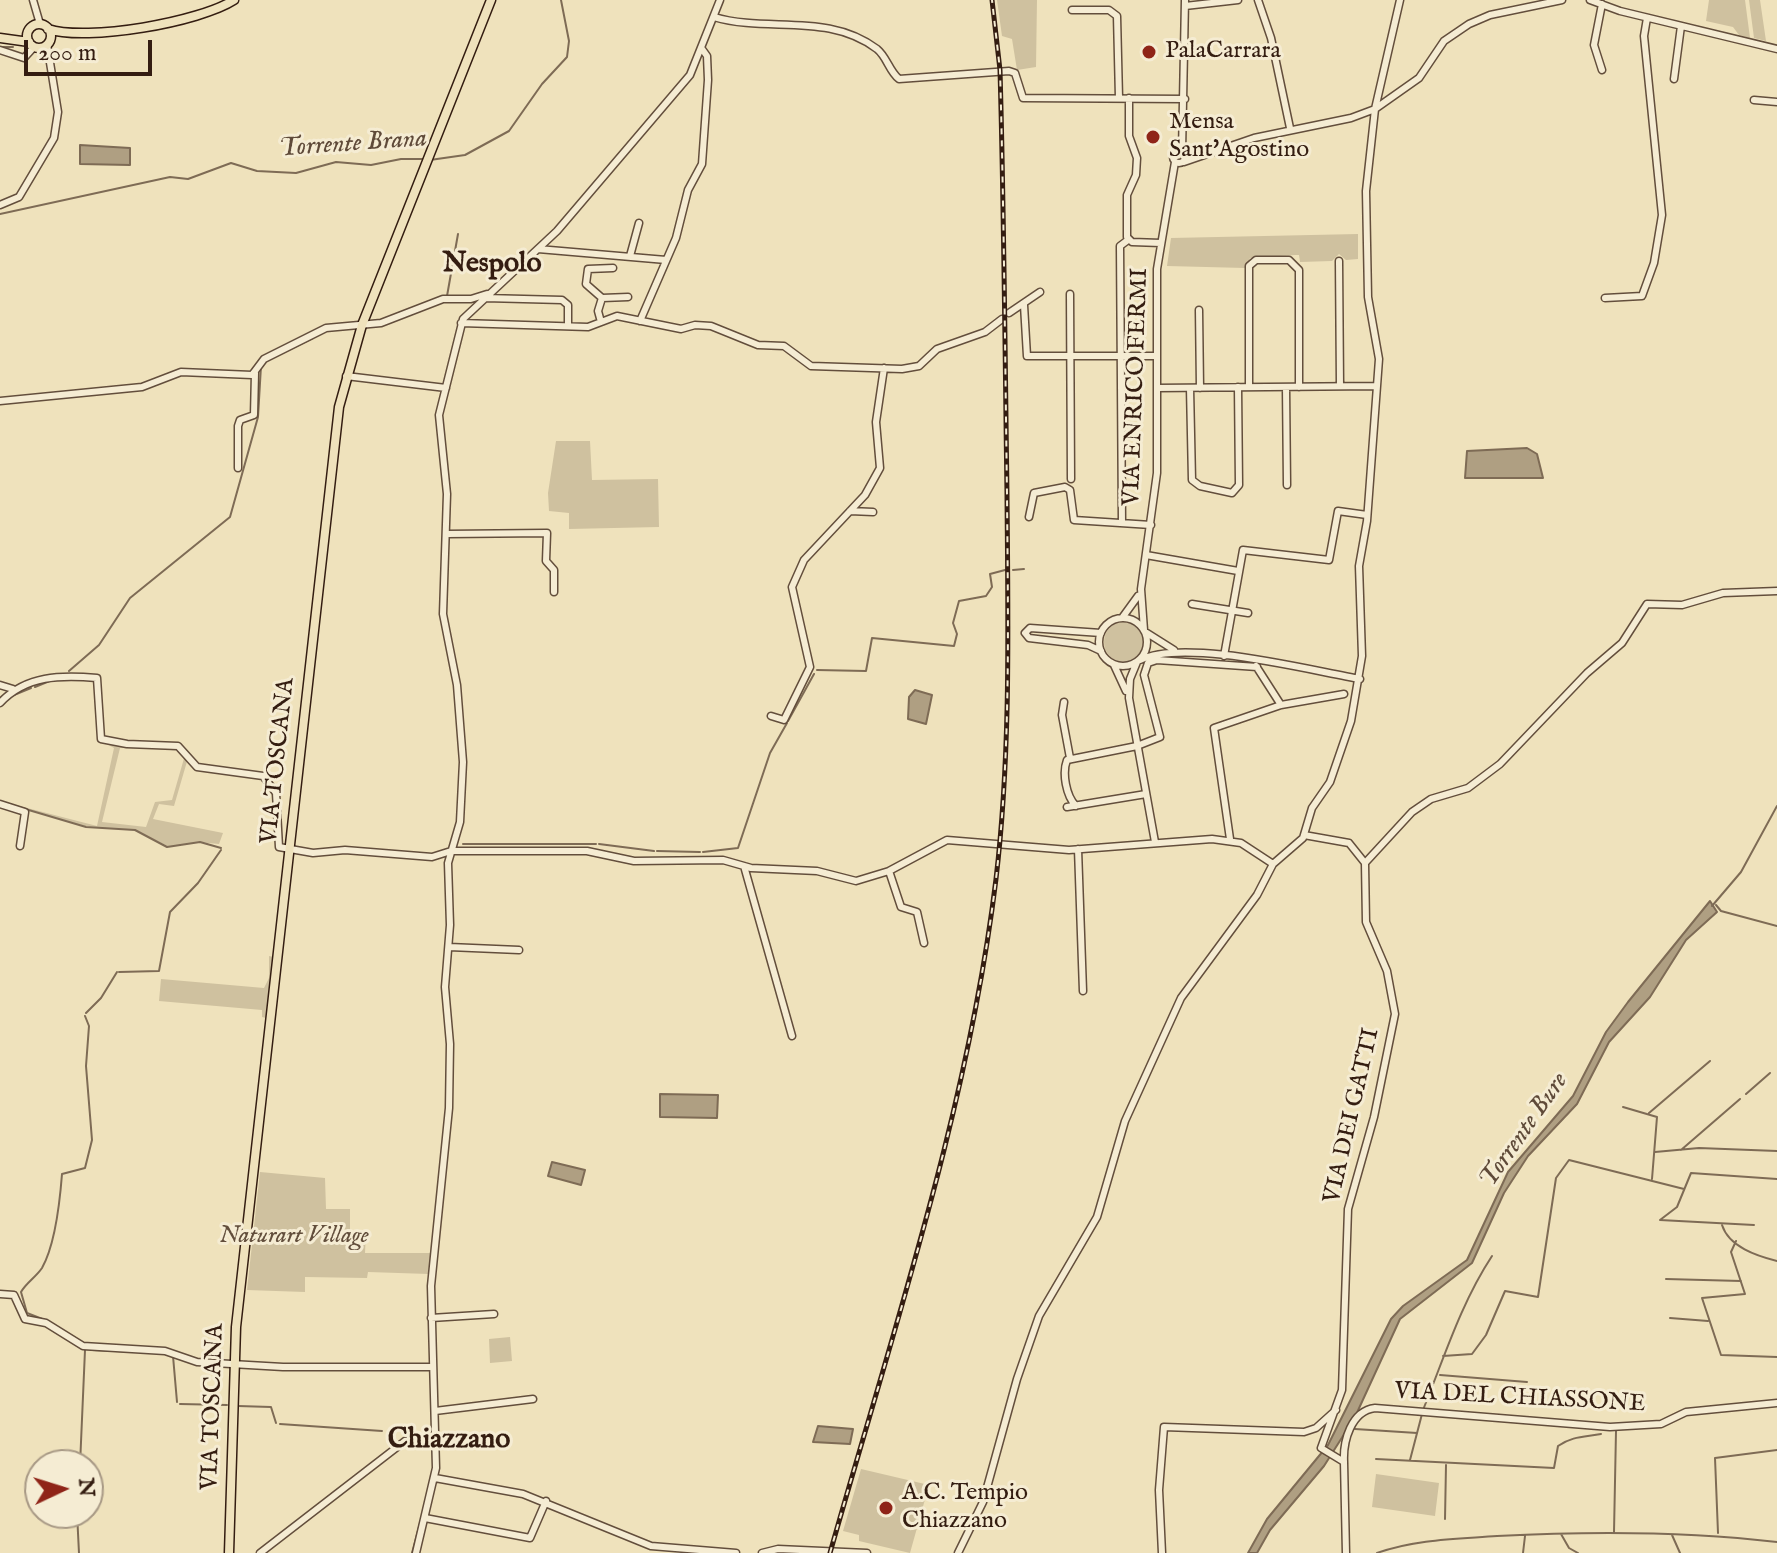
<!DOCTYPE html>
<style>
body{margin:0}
#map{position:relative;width:1777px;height:1553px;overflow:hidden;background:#efe2bc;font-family:"IM FELL English",serif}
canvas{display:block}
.north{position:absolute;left:24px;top:1449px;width:80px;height:80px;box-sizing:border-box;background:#f5ecd3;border:2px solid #a89985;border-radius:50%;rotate:86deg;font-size:22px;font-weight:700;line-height:32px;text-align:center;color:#341d11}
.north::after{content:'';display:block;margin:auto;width:28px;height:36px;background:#8f2418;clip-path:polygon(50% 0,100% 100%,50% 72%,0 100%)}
.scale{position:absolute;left:24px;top:40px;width:128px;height:36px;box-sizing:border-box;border:4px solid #341d11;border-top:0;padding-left:10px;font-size:24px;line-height:28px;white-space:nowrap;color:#341d11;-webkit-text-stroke:6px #f5ecd3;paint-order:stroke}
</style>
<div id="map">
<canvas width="1777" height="1553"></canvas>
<div class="north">N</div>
<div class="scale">200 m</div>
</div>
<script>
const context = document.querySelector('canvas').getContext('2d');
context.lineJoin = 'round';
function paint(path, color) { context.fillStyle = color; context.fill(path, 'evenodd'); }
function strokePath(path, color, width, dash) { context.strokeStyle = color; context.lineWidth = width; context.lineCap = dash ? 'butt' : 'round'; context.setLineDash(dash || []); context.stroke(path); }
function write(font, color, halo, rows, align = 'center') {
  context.font = font + ' "IM FELL English",serif'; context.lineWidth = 6; context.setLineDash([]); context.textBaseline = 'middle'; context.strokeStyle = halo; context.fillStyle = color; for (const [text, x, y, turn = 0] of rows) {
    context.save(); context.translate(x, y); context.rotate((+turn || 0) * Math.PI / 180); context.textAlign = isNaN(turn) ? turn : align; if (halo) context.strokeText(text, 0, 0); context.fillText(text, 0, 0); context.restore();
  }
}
paint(new Path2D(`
 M997,0h40l-1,67 -19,3 -5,-31 -10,-3z
 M1709,0h36l5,38 -11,-3 -6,-8 -27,-6z
 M1749,0h11l6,41 -12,-3z
 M1358,234v25l-12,1 -7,-6 -7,7 -32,1 -1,-7h-4l-45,3 -5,10 -78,-2 4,-28z
 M556,441h34l2,39 66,-1 1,48 -90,2v-16l-20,-2 -1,-18z
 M1104 642a20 20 0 1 1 40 0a20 20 0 1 1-40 0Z
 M100,740l18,6 65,5 5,7 -14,48 -15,-2 -6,15 70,14 -4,11 -22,-2 -28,5 -31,-16 -54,-5 -84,-25 97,25 17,-78zM120,748l59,1 6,6 -13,45 -17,2 -9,25 -44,-5z
 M269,956l5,1 -8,61 -4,-1v-7l-103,-9 2,-22 103,9 5,-10z
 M260,1172l65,6 1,31h24v21l16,1 -1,22h67l-3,21 -61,-2 -1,6 -62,-1v15l-58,-2z
 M510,1337l2,24 -22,2 -1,-24z
 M861,1469l68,16 -19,68 -51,-12v-6l-16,-4z
 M1376,1474l63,9 -4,33 -63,-9z`), '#cfc19f');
const water = new Path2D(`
 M80,145l50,3v17l-50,-1z
 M1527,448l10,6 6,24h-78l2,-27z
 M915,690l17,5 -6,29 -18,-5 1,-22z
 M1710,901l7,11 -31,28 -36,57 -41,45 -32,62 -49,52 -24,37 -32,70 -72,56 -45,98 -31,49 -54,64 -13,23h-9l19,-34 61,-74 63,-126 12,-13 64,-46 41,-88 65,-76 33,-64 22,-30z
 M660,1094l58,1 -1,23 -57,-1z
 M552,1162l33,8 -4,15 -33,-9z
 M818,1426l35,3 -3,15 -37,-2z`);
paint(water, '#af9f82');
strokePath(water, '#7e6b55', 2);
strokePath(new Path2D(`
 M0,47h13
 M430,160l35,-5 44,-24 33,-47 25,-27 2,-16 -8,-41
 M0,214l170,-37 18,2 43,-16 26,8 39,2 40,-11 35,3 30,-6h23
 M447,296l11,-62
 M381,325l61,-23
 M276,356l37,-18
 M1013,570l11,-1
 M817,670l49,1 6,-33 82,8 3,-12 -4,-11 6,-22 27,-5 6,-9 -2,-13 15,-4
 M69,671l30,-26 31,-47 100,-81 28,-100 3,-51
 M35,687l17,-7
 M14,695l17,-7
 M788,721l26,-47
 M5,803l81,24 49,3 32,17 33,-5 21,6
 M463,844h133
 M599,844l55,7
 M657,851l43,1
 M703,852l35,-4 32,-95 17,-30
 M1716,905l5,6 56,15
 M1712,906l29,-34 36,-66
 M119,972l40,-1 11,-59 28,-29 23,-33
 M86,1013l15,-15 16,-26
 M1746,1094l24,-21
 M1623,1107l34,10 -5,62
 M1649,1113l61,-52
 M1681,1150l59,-51
 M1655,1152l44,-4 78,3
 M1722,1225c7,22 35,31 55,36
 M1754,1225l-94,-5 17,-13 14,-34 86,6
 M1736,1241l-5,11 14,42 -43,4 19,57 56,2
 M1666,1279l75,2
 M1670,1318l38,3
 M50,1322l-23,-9 -6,-21c5,-9 15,-15 21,-24 13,-23 18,-68 20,-94l23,-6 7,-28 -6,-74 3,-40 -4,-10
 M92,1350l47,2
 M173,1356l4,46
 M1443,1356l29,-2 14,-19 19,-44 33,6 18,-119 13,-18 115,29
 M1440,1375l87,7
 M180,1404l47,1
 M238,1406l33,1 5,16
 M1423,1410c21,-52 38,-107 69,-154
 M280,1424l102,7
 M1355,1429l62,4
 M1376,1459l178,9 4,-22c14,-10 27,-9 43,-12
 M1410,1460l12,-46
 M80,1465l5,-115
 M77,1513l2,40
 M1445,1519l1,-54
 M1614,1532l2,-101
 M1718,1533l-3,-75 62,-8
 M1561,1534l8,14 9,5
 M1672,1535l8,18
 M412,1553l11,-41
 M1377,1553c39,-14 80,-14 120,-17 94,-5 187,-5 280,6
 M1523,1553l2,-17`), '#7e6b55', 2);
const minor = new Path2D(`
 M33,0l7,24
 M1258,0l13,38 19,90
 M1590,0l30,11 157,38
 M1602,4l-8,41 8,25
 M1185,6l53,-6
 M1072,10h37l8,6 2,82
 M714,17c54,16 114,-5 163,32 10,8 12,22 22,30l110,-8 6,2 8,25 162,1
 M0,50l24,8 10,-11
 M1674,79l7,-53
 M1129,98v38l8,22 -1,17 -9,20v42l5,5 29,1
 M1754,100l23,2
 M1173 157a6 6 0 1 1 12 0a6 6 0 1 1-12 0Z
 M1182,152l3,-152
 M1184,162l70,-24 97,-20 24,-9 44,-31 25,-37 25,-17 21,-9 72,-15
 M0,205l19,-8 35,-59 4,-26 -11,-68
 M538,249l128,11
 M630,256l9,-33
 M1339,261l1,125
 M1070,294l1,185
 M485,298l77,2 6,5v21
 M602,298l-16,-14 2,-15 25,-1
 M1605,298l37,-2 12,-33 8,-48 -18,-179 3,-18
 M1024,305l3,51h130
 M1199,310l1,78
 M1009,313l31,-21
 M640,321l36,-83 12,-48 14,-26 6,-84 -1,-24 -5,-7
 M601,322l-3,-11 4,-13 26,-1
 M461,323l127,4 29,-11 64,13 14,-4 16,1 47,19 26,1 27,20 91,3 17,-3 18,-17 48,-17 17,-13
 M346,376l100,12
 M1249,387v-121l7,-6h33l10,10v117
 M1286,387l1,98
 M1157,388l220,-2
 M1190,388l2,92 8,6 32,7 7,-8 -1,-98
 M0,401l142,-14 39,-15 71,3 12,-16 62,-31 55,-5 62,-24h28l16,-5
 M238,468v-42l2,-6 14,-5 1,-42
 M850,511l23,1
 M1029,517l5,-24 31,-6 5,3 4,30 77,5
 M1122,523l-2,-277 8,-6
 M447,534l100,-1 -1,28 8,9v22
 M1146,555l92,16
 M1192,604l56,9
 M1099 642a24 24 0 1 1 48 0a24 24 0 1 1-48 0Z
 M1122,618l16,-22
 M1144,630l-3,-41 16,-116v-204l18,-107
 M1147,633l27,17
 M1101,651l-13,-6 -59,-7 -4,-5 5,-5 71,5
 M1224,656l19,-106 86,10 9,-49 29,4
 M1140,660c44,-22 168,10 220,19
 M1137,662l-7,17 -1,19 26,144
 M1114,665l12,26
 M1256,666l25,39
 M0,685l13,4
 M1064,702l-2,13 8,43
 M0,703c26,-28 61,-28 97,-25l4,61 26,5 51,2 19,21 66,9 13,17 3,54 34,6 32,-3 87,7 19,-6h136l47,10 89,-1 28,8 66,3 39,10 33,-10 58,-31 122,10 143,-11 29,4 32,21
 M771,716l13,4 26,-53 -18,-80 12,-27 61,-65 15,-27 -4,-46 8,-54
 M0,804l25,8 -5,34
 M1076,806c-10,-10 -14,-33 -9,-46l70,-14 23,-9 -16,-62 4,-12 9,-3 100,7
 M1067,807l79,-13
 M1304,835l45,8 16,20 1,59 21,49 8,43 -21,103 -26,92 -6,181 -21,58 23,14 2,91
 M1230,839l-16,-111 67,-23 63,-11
 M1078,849l5,142
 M1365,863l47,-51 19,-13 37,-11 32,-24 87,-91 35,-30 25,-39 35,1 41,-12 54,-2
 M744,866l48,170
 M889,871l12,36 16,5 7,31
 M449,947l70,3
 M0,1294l14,1 11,24 21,4 37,23 82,5 32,11 86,5h149
 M431,1318l63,-4
 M435,1411l98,-12
 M1344,1462c-1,-21 7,-51 31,-54l235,19 51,-3 25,-12 91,-9
 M435,1478l88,16 128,52 85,7
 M425,1518l105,20 16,-37
 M260,1553l145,-112 31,2
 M416,1553l20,-85 -5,-182 18,-178 1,-64 -5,-57 5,-62 -2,-62 12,-41 3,-60 -6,-77 -14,-71 4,-120 -8,-79 24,-96 94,-88 133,-156 30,-75
 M762,1553l16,-4 89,4
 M958,1553l25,-51 34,-123 22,-63 58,-99 28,-96 56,-123 76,-103 16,-31 30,-26 9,-30 18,-26 21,-61 11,-65 -3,-90 8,-45 12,-162 -11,-62 -2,-106 9,-82 25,-109
 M1162,1553l-3,-63 5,-63 140,5 12,-4 20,-18`);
const major = new Path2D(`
 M27 36a12 12 0 1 1 24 0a12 12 0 1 1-24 0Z
 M48,29c39,13 152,-7 186,-29
 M0,38l29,4
 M229,1553l7,-226 103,-920 23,-82 129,-325`);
strokePath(minor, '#634e3c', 9);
strokePath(major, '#341d11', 11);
strokePath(minor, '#f5ecd3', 6);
strokePath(major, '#efe2bc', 8);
const rail = new Path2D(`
 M830,1553c63,-223 138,-443 166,-674 15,-128 12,-257 11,-385 -2,-141 -3,-283 -7,-424l-8,-70`);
strokePath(rail, '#341d11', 5);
strokePath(rail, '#f5ecd3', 2, [6]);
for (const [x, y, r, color] of [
 [1149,52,8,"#8f2418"],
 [1153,137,8,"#8f2418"],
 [886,1508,8,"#8f2418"]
]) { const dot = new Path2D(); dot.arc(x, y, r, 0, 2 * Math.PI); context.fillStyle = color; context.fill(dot); strokePath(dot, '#f5ecd3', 3); }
write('24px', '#341d11', '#f5ecd3', [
 ["PalaCarrara",1165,52],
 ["Mensa",1169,123],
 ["Sant'Agostino",1169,151],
 ["A.C. Tempio",902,1494],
 ["Chiazzano",902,1522]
], 'left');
write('24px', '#341d11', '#f5ecd3', [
 ["VIA ENRICO FERMI",1137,387,-88],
 ["VIA TOSCANA",279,761,-84],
 ["VIA DEI GATTI",1353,1116,-77],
 ["VIA DEL CHIASSONE",1520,1399,3],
 ["VIA TOSCANA",214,1407,-88]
]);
write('italic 24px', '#624e3c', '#f5ecd3', [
 ["Naturart Village",294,1237]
]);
write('italic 26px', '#5f4a39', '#f5ecd3', [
 ["Torrente Brana",353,145,-4],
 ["Torrente Bure",1525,1131,-55]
]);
write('bold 28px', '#341d11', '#f5ecd3', [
 ["Nespolo",492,265],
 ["Chiazzano",449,1441]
]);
</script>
